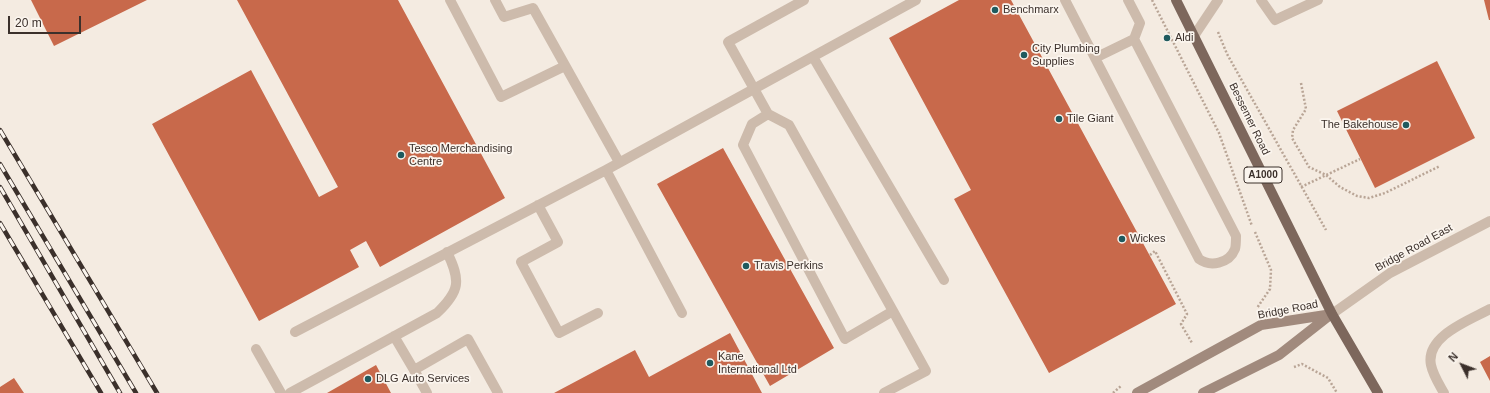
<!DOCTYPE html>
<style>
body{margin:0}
#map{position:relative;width:1490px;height:393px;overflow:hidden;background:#f4ebe1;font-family:Helvetica,sans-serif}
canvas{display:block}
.north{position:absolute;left:1442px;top:345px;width:40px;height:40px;-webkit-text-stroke:3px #fbf5ee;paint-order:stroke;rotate:312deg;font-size:11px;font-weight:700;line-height:16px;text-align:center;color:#3b302b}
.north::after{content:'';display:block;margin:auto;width:14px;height:18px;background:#3b302b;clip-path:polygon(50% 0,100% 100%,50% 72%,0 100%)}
.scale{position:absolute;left:8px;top:16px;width:73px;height:18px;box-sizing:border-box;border:2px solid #3b302b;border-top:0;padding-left:5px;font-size:12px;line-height:14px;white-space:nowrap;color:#3b302b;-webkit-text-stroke:3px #fbf5ee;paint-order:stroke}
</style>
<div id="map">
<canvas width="1490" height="393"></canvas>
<div class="north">N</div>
<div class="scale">20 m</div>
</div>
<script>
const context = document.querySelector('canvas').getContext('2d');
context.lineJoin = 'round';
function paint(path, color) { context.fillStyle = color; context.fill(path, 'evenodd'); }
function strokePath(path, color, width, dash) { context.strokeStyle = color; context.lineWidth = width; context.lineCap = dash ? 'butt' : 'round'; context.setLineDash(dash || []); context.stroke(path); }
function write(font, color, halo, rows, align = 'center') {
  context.font = font + ' Helvetica,sans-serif'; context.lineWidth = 3.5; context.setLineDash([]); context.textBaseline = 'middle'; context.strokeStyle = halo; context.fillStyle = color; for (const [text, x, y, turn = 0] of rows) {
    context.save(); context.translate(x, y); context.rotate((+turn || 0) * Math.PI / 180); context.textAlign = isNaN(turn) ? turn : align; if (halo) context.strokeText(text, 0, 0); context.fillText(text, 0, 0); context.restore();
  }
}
paint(new Path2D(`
 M31,0h116l-93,46z
 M237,0h161l107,198 -125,69 -14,-26 -16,9 9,17 -100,54 -107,-197 99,-54 68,127 19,-10z
 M959,0h52l165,304 -127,69 -95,-174 17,-9 -82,-152z
 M1484,0h6v20h-1z
 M1437,61l38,77 -100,50 -38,-77z
 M723,148l111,200 -64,38 -113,-202z
 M730,333l32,60h-208l81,-43 14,27z
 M1490,356v25l-10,-19z
 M376,365l15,28h-64z
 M14,378l10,15h-24v-6z`), '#c8694b');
strokePath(new Path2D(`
 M1152,0l67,133 33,93
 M1218,32l9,22 99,176
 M1301,83l5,26 -13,21 -1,8 17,29 17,8 14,12 17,9 12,2 16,-5 55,-27
 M1301,187l59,-28
 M1255,232l16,38 -1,19 -13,19
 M1150,255l5,-4 32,63 -6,10 11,19
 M1294,367l8,-3 26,14 9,15
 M1113,393l8,-7`), '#b9a596', 2.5, [2, 2]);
strokePath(new Path2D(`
 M450,0l51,97 64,-31
 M495,0l9,17 29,-9 86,154
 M1065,0l30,58 39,-19 6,-16 -12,-23
 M1261,0l14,20 43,-20
 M1194,36l24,-36
 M813,57l131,223
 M1095,58l104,201c11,8 30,5 36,-10 1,-3 1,-9 1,-13l-102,-197
 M768,114l-16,10 -9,21 102,194 48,-28 -104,-186 -21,-11 -40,-72 76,-42
 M606,170l76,143
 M538,205l20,37 -37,20 38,71 39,-20
 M295,332l311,-162 310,-170
 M394,336l20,34
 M256,349l25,44
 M290,393l147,-80c23,-22 24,-32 10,-61
 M427,393l-13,-23 54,-31 30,54
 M884,393l42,-22 -33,-60
 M1444,393c-5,-9 -11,-18 -13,-28 -6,-29 39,-45 59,-56`), '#cdbbac', 10);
strokePath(new Path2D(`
 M1332,314l58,-41 100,-52`), '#cdbbac', 10);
strokePath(new Path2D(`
 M1137,393l124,-68 71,-11
 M1203,393l76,-38 51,-40`), '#a18a7d', 10);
strokePath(new Path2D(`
 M1176,0l156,314 46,79`), '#7d675c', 10);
const rail = new Path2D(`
 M0,130l157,263
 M0,164l136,229
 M0,187l120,206
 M0,223l101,170`);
strokePath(rail, '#3b302b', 4.5);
strokePath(rail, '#fbf5ee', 3, [9]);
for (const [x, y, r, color] of [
 [995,10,4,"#1f5a5e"],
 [1167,38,4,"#1f5a5e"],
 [1024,55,4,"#1f5a5e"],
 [1059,119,4,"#1f5a5e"],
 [1406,125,4,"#1f5a5e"],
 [401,155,4,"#1f5a5e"],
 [1122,239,4,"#1f5a5e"],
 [746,266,4,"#1f5a5e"],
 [710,363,4,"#1f5a5e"],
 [368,379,4,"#1f5a5e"]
]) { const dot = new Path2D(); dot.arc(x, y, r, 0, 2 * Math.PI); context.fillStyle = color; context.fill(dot); strokePath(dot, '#fbf5ee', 1.5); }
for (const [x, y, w] of [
 [1263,175,38]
]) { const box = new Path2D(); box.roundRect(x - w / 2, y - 8, w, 16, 3); context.fillStyle = '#fbf5ee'; context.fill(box); strokePath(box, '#3b302b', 1); }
write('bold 10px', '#3b302b', null, [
 ["A1000",1263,175]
]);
write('11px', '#3b302b', '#fbf5ee', [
 ["Benchmarx",1003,10],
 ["Aldi",1175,38],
 ["City Plumbing",1032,49],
 ["Supplies",1032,62],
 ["Tile Giant",1067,119],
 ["The Bakehouse",1398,125,"right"],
 ["Tesco Merchandising",409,149],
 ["Centre",409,162],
 ["Wickes",1130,239],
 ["Travis Perkins",754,266],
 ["Kane",718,357],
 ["International Ltd",718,370],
 ["DLG Auto Services",376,379]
], 'left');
write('11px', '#3b302b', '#fbf5ee', [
 ["Bessemer Road",1249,119,64],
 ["Bridge Road East",1414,248,-29],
 ["Bridge Road",1288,310,-11]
]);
</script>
